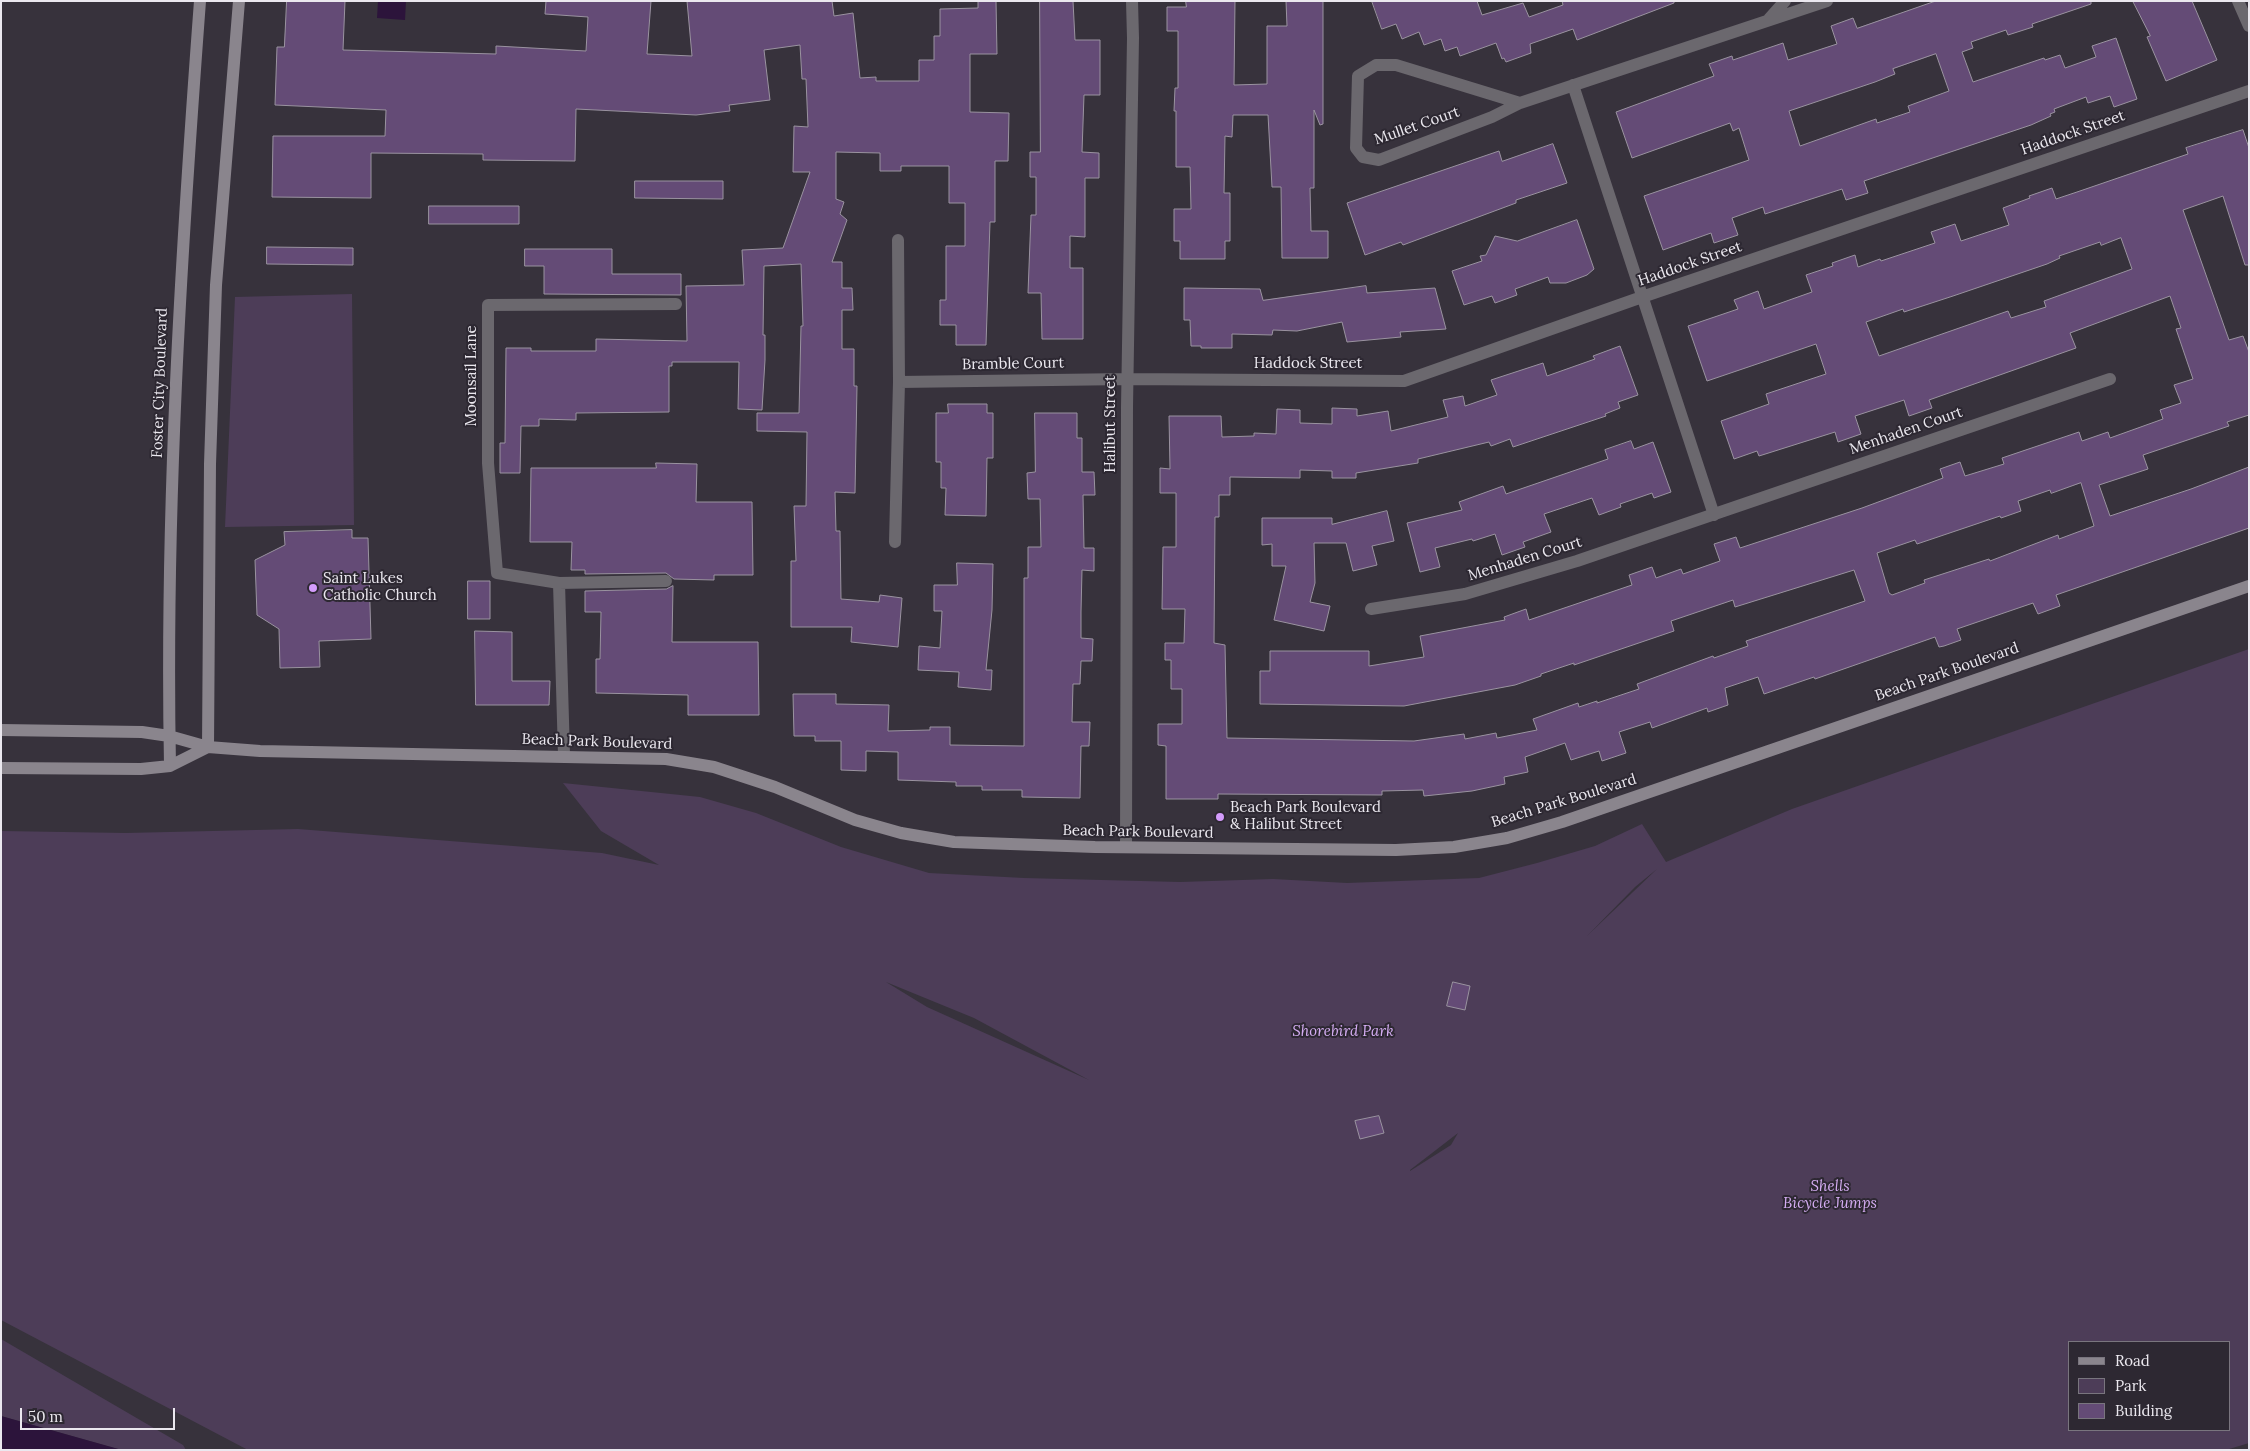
<!DOCTYPE html>
<style>
body{margin:0}
#map{position:relative;width:2250px;height:1451px;overflow:hidden;background:#37323c;font-family:Lora,serif}
canvas{display:block}
.frame{position:absolute;inset:0;border:2px solid #ebe8ef;pointer-events:none}
.legend{position:absolute;left:2068px;top:1341px;width:162px;height:90px;box-sizing:border-box;background:#2d2832;border:1px solid #79757e;margin:0;padding:6px 9px;list-style:none;font-size:15px;color:#ebe8ef}
.legend li{display:flex;align-items:center;gap:10px;height:25px}
.legend b{width:25px;border:1px solid #79757e}
.scale{position:absolute;left:20px;top:1408px;width:155px;height:22px;box-sizing:border-box;border:2px solid #ebe8ef;border-top:0;padding-left:6px;font-size:15px;line-height:18px;white-space:nowrap;color:#ebe8ef;-webkit-text-stroke:4px #2d2832;paint-order:stroke}
</style>
<div id="map">
<canvas width="2250" height="1451"></canvas>
<div class="frame"></div>
<ul class="legend">
<li><b style="height:6px;background:#8a858d"></b>Road</li>
<li><b style="height:14px;background:#4d3d58"></b>Park</li>
<li><b style="height:14px;background:#644b76"></b>Building</li>
</ul>
<div class="scale">50 m</div>
</div>
<script>
const context = document.querySelector('canvas').getContext('2d');
context.lineJoin = 'round';
function paint(path, color) { context.fillStyle = color; context.fill(path, 'evenodd'); }
function strokePath(path, color, width, dash) { context.strokeStyle = color; context.lineWidth = width; context.lineCap = dash ? 'butt' : 'round'; context.setLineDash(dash || []); context.stroke(path); }
function write(font, color, halo, rows, align = 'center') {
  context.font = font + ' Lora,serif'; context.lineWidth = 4; context.setLineDash([]); context.textBaseline = 'middle'; context.strokeStyle = halo; context.fillStyle = color; for (const [text, x, y, turn = 0] of rows) {
    context.save(); context.translate(x, y); context.rotate((+turn || 0) * Math.PI / 180); context.textAlign = isNaN(turn) ? turn : align; if (halo) context.strokeText(text, 0, 0); context.fillText(text, 0, 0); context.restore();
  }
}
paint(new Path2D(`
 M352,294l2,231 -129,2 10,-230z
 M2249,649v794l-23,7h-1978l-247,-130v-489l125,2 172,-4 304,24 57,12 -58,-34 -38,-48 137,14 56,16 85,34 88,26 95,5 156,4 93,-3 74,4 132,-5 58,-15 58,-17 47,-22 24,38 126,-53zM1657,869l-70,67 48,-49zM886,982l88,36 115,62 -162,-73zM1458,1133l-7,12 -41,26v-1zM2069,1342h160v88h-160z
 M1,1339l182,106 3,5h-65l-120,-34z`), '#4d3d58');
paint(new Path2D(`
 M378,1h28l-1,19 -28,-2z
 M1,1416l121,34h-121z`), '#2c143b');
const building = new Path2D(`
 M287,1h58l-2,49 153,4v-8l90,5 2,-34 -43,-3 1,-13h105l-4,53 45,2 -5,-55h145l2,15 19,-3 7,65 16,-1v4h43v-21h15v-24h6v-27l38,-1v-7h18l1,53h-27v58l39,1 -1,48h-13v61h-5l-4,123h-30v-20h-16v-25h6v-54h19v-43h-16v-37h-48v5h-21v-18l-44,-1v47l8,3 -4,12 7,6 -15,42h10v26h10l1,22h-11v39h12v37h3l-2,107 -20,-1 1,39h4l1,68 38,3 1,-7 22,3 -4,49 -47,-5 1,-15h-61v-66h5l-2,-55h12l1,-74 -50,-1v-18h42l2,-87h2l-2,-62 -37,2 -1,69h2v25l-3,50 -24,-1 1,-47h-67v4h-3v46l-93,1v7l-37,-1v7h-18l-1,47h-20v-30h5l1,-95h25v3h65v-12l91,2 -1,-55 58,-1 -2,-35 41,-2 27,-76h-17l1,-46 14,1 -2,-48h-4l-2,-34 -36,5 6,50 -41,5 1,6 -34,4 -120,-6 -1,52 -92,-1v-6l-112,-1v45l-99,-1 1,-61h112l1,-26 -111,-5 2,-58h7z
 M1040,1h33l2,39h25v55h-16l-2,57 17,1v25h-14v59l-15,-1v32h13v71h-41l-1,-46h-13l3,-78h5v-38h-6v-25h10z
 M1186,1h49l-1,84 33,-1v-58h20l-1,-25h37v123l-3,1 -6,-15v78h-4l1,43h17v27h-46l-1,-71h-9l-4,-72h-35l-1,22 -7,-1 -1,57h6v48h-5v18h-45v-18h-6v-32h17l-1,-42h-14v-56h-2l1,-23h3v-57h-11v-24h19z
 M1372,1h105l5,14 41,-12 6,14 34,-12 -1,-4h112v2l-97,37 -4,-11 -43,15 1,9 -25,9 -2,-4 -2,1 -6,-16 -36,13 -3,-9 -12,4 -4,-12 -17,6 -5,-13 -17,7 -6,-15 -14,5z
 M1936,1h155v3l-59,20 1,3 -25,8 -2,-5 -35,12 2,6 -11,4 11,30 71,-24 1,2 15,-5 5,13 31,-11 -4,-11 24,-8 21,61 -23,8 -4,-11 -22,7 -2,-6 -32,12 1,3 -5,2 1,2 -20,9 -167,56 4,12 -22,7 -4,-11 -77,25 -2,-7 -31,11 6,17 -24,8 -3,-10 -48,17 -19,-54 105,-36 -10,-32 -6,3 -3,-8 -98,35 -16,-46 98,-36 -5,-12 23,-8 1,4 50,-17 5,17 49,-16 -6,-18 22,-8 4,10zM1936,54l13,37 -41,15 2,6 -33,11 -1,-4 -76,27 -11,-35 86,-29 20,-8 -2,-5z
 M2133,1h59l25,59 -51,21 -19,-44 3,-1z
 M2243,130l6,18v117h-4l-22,-69 -40,14 46,130 14,-4 6,16v63l-22,7 2,4 -86,29 5,14 -49,16 11,31 81,-27 58,-22v61l-193,67 4,11 -22,8 -5,-11 -76,26 4,11 -17,6 -5,1 -4,-10 -120,42 -1,-2 -50,17 -6,-17 -33,11 3,17 -20,7 -1,-4 -55,20 -2,-6 -31,10 7,21 -24,8 -3,-10 -28,9 -6,-17 -40,14 3,15 -24,5 1,7 -33,7 -48,5 -1,-6 -41,1v4l-164,-1v5h-52v-53l-8,-1v-21h24v-35h-11v-29h-6v-17h19l1,-34h-23l1,-62h13v-54h-16v-25l10,1 -1,-53h52l1,21 32,-1v-3l22,1 1,-25 23,1v13l32,1v-16l25,1v7l31,-5 3,20 57,-14 -5,-17 20,-4 2,10 32,-11 -6,-15 52,-17 4,13 48,-17 -2,-3 27,-10 18,49 -20,7 2,6 -15,6 1,2 -93,31 -3,-8 -19,7 -2,-4 -71,17v4l-62,10v5h-24v-7l-32,-1v8l-70,-1v18h-11v22h-4l-1,126 11,2 2,93 187,3 50,-7 1,5 31,-6 1,5 40,-8 -4,-11 45,-16 1,4 18,-6v2l42,-14 -2,-5 76,-28 1,2 34,-12 -2,-5 119,-40 -11,-31 -119,37 -2,-7 -62,21 3,10 -100,34v-2l-33,11v2l-26,9 -111,21 -144,-2v-33h10v-20h99v15l55,-9 -4,-21 85,-16 -1,-3 22,-8 3,11 103,-35 -3,-10 23,-8 4,11 25,-9 2,5 37,-13 -6,-17 22,-7 4,11 122,-40 81,-30 -3,-9 20,-7 5,14 39,-12 -2,-6 77,-26 3,9 26,-9 2,6 53,-19 -3,-9 21,-7 -7,-18 19,-6 -17,-50 5,-1 -11,-32 -100,37 6,15 -147,52 3,8 -23,8 -5,-16 -49,16 6,18 -23,8 -3,-10 -76,24 -2,-5 -23,8 -13,-38 48,-17 -3,-10 60,-20 -10,-30 -109,37 -19,-55 50,-17 -4,-9 24,-9 6,18 48,-17 -6,-17 27,-9 -1,-3 23,-8 3,12 22,-8 1,2 54,-18 -4,-11 24,-8 6,17 48,-16 -6,-17 27,-10 -1,-2 23,-8 4,11 21,-7 111,-38 -2,-6zM2121,238l11,31 -88,32 2,6 -35,11 -3,-7 -129,45 -13,-34 37,-13 1,3 49,-16 94,-32 13,-6 -1,-2 41,-14 1,3zM2081,483l13,43 -35,13 -1,-4 -68,26 -1,-2 -65,21 1,3 -33,12 -3,-2 -12,-40 38,-13 2,4 83,-28 1,2 20,-7 -3,-10 32,-11 1,3z
 M1553,144l14,39 -51,17v3l-113,42 -2,-3 -36,13 -18,-52 152,-52 3,10z
 M635,181h88v18l-88,-1z
 M429,206h90v18h-90z
 M1577,220l17,49 -7,6 -21,8h-16l-2,-6 -33,12 2,6 -22,8 -3,-7 -28,9 -12,-34 30,-10 -2,-5 6,-1 9,-19 22,5z
 M267,247l86,1v17l-86,-1z
 M525,249h87v25h69v21l-137,-1v-28h-19z
 M1366,286l1,7 68,-5 11,41 -46,3 1,5 -54,5 -5,-20 -45,9 -24,-1 -1,5 -40,-1v14h-31v-2h-10l-1,-26h-6v-32l76,1 3,11z
 M948,404h39v9h6v45h-6l-1,58 -41,-1 1,-27h-5v-26h-5v-49h12z
 M1035,413h42v25h5v34h12l1,23h-12l1,53h10v23l-12,-1 -1,42v26l12,1 -1,22h-11l-1,23h-7l-1,38h18l-1,24h-8l-1,52 -58,-1v-7h-40v-4h-26v-4l-58,-2v-28l-32,-1v20l-25,-1v-29h-26v-5h-21l-1,-42h43v10l53,1 -1,26 42,-1v-3h20v18l74,1v-168h4v-31h13l-1,-48h-12l-1,-26 8,-1z
 M1631,441l3,8 19,-7 18,50 -17,6 -2,-5 -32,11 1,3 -22,8 -7,-17 -48,16 7,18 -28,10 2,5 -23,8 -7,-21 -22,7 -1,-2 -37,9 5,19 -20,5 -13,-49 55,-13 -3,-8 44,-16 3,8 102,-35 -3,-9z
 M656,463l41,1 -1,38h56l1,73h-39v5l-40,-1 -8,-6 -81,1v-4h-14l1,-28h-42l1,-74h125z
 M1387,511l7,30 -22,5 5,19 -24,6 -7,-28h-32l1,40 -5,19 20,4 -6,25 -50,-11 12,-54h-14v-22l-10,1v-27h70v6z
 M352,530v8h16l3,101 -52,2 1,26 -40,1 -1,-39 -22,-14 -2,-55 30,-15 -1,-13z
 M957,563l36,1 -1,46 -6,60h6l-1,20 -33,-3 1,-15 -41,-2 1,-24 21,2 2,-37h-8v-26h23z
 M468,581h22v38h-22z
 M673,586l-1,56h86l1,73h-71v-20l-92,-2v-34h4l1,-47h-16v-21l81,-2z
 M475,631l37,1v49h38l-1,24h-73z
 M1453,982l17,4 -5,24 -18,-4z
 M1379,1116l5,17 -24,6 -5,-18z`);
paint(building, '#644b76');
strokePath(building, '#9a93a0', 1);
strokePath(new Path2D(`
 M2238,1l11,25
 M1769,19l16,-18
 M1573,85l141,430
 M1520,103l-124,-38h-20l-18,11 -2,72 7,9 16,3 113,-43 28,-14 307,-102
 M899,382l229,-3 276,2 238,-84 607,-206
 M895,542l4,-160 -1,-142
 M666,581l-107,2 -62,-10 -9,-110v-158l188,-1
 M559,583l5,172
 M1371,609l94,-15 112,-33 533,-182
 M1126,847l1,-440 6,-369 -1,-37`), '#6b686e', 12);
strokePath(new Path2D(`
 M1,730l141,2 27,4 39,11 52,4 406,8 48,8 61,20 80,33 46,13 53,9 141,5 301,3 58,-3 53,-9 55,-16 687,-236
 M208,747l2,-283 6,-179 23,-284
 M170,766c-5,-255 11,-511 30,-765
 M1,768l140,1 29,-3 38,-19`), '#8a858d', 12);
for (const [x, y, r, color] of [
 [313,588,5,"#d49cfc"],
 [1220,817,5,"#d49cfc"]
]) { const dot = new Path2D(); dot.arc(x, y, r, 0, 2 * Math.PI); context.fillStyle = color; context.fill(dot); strokePath(dot, '#2d2832', 2); }
write('15px', '#ebe8ef', '#2d2832', [
 ["Mullet Court",1417,126,-19],
 ["Haddock Street",2073,133,-19],
 ["Haddock Street",1690,264,-19],
 ["Bramble Court",1013,364,-1],
 ["Haddock Street",1308,364],
 ["Moonsail Lane",472,376,-90],
 ["Foster City Boulevard",160,383,-88],
 ["Halibut Street",1111,424,-90],
 ["Menhaden Court",1906,431,-19],
 ["Menhaden Court",1525,559,-17],
 ["Beach Park Boulevard",1947,672,-19],
 ["Beach Park Boulevard",597,742,2],
 ["Beach Park Boulevard",1564,801,-17],
 ["Beach Park Boulevard",1138,832,1]
]);
write('15px', '#ebe8ef', '#2d2832', [
 ["Saint Lukes",323,579],
 ["Catholic Church",323,596],
 ["Beach Park Boulevard",1230,808],
 ["& Halibut Street",1230,825]
], 'left');
write('italic 15px', '#d5adf3', '#2d2832', [
 ["Shorebird Park",1343,1032],
 ["Shells",1830,1187],
 ["Bicycle Jumps",1830,1204]
]);
</script>
